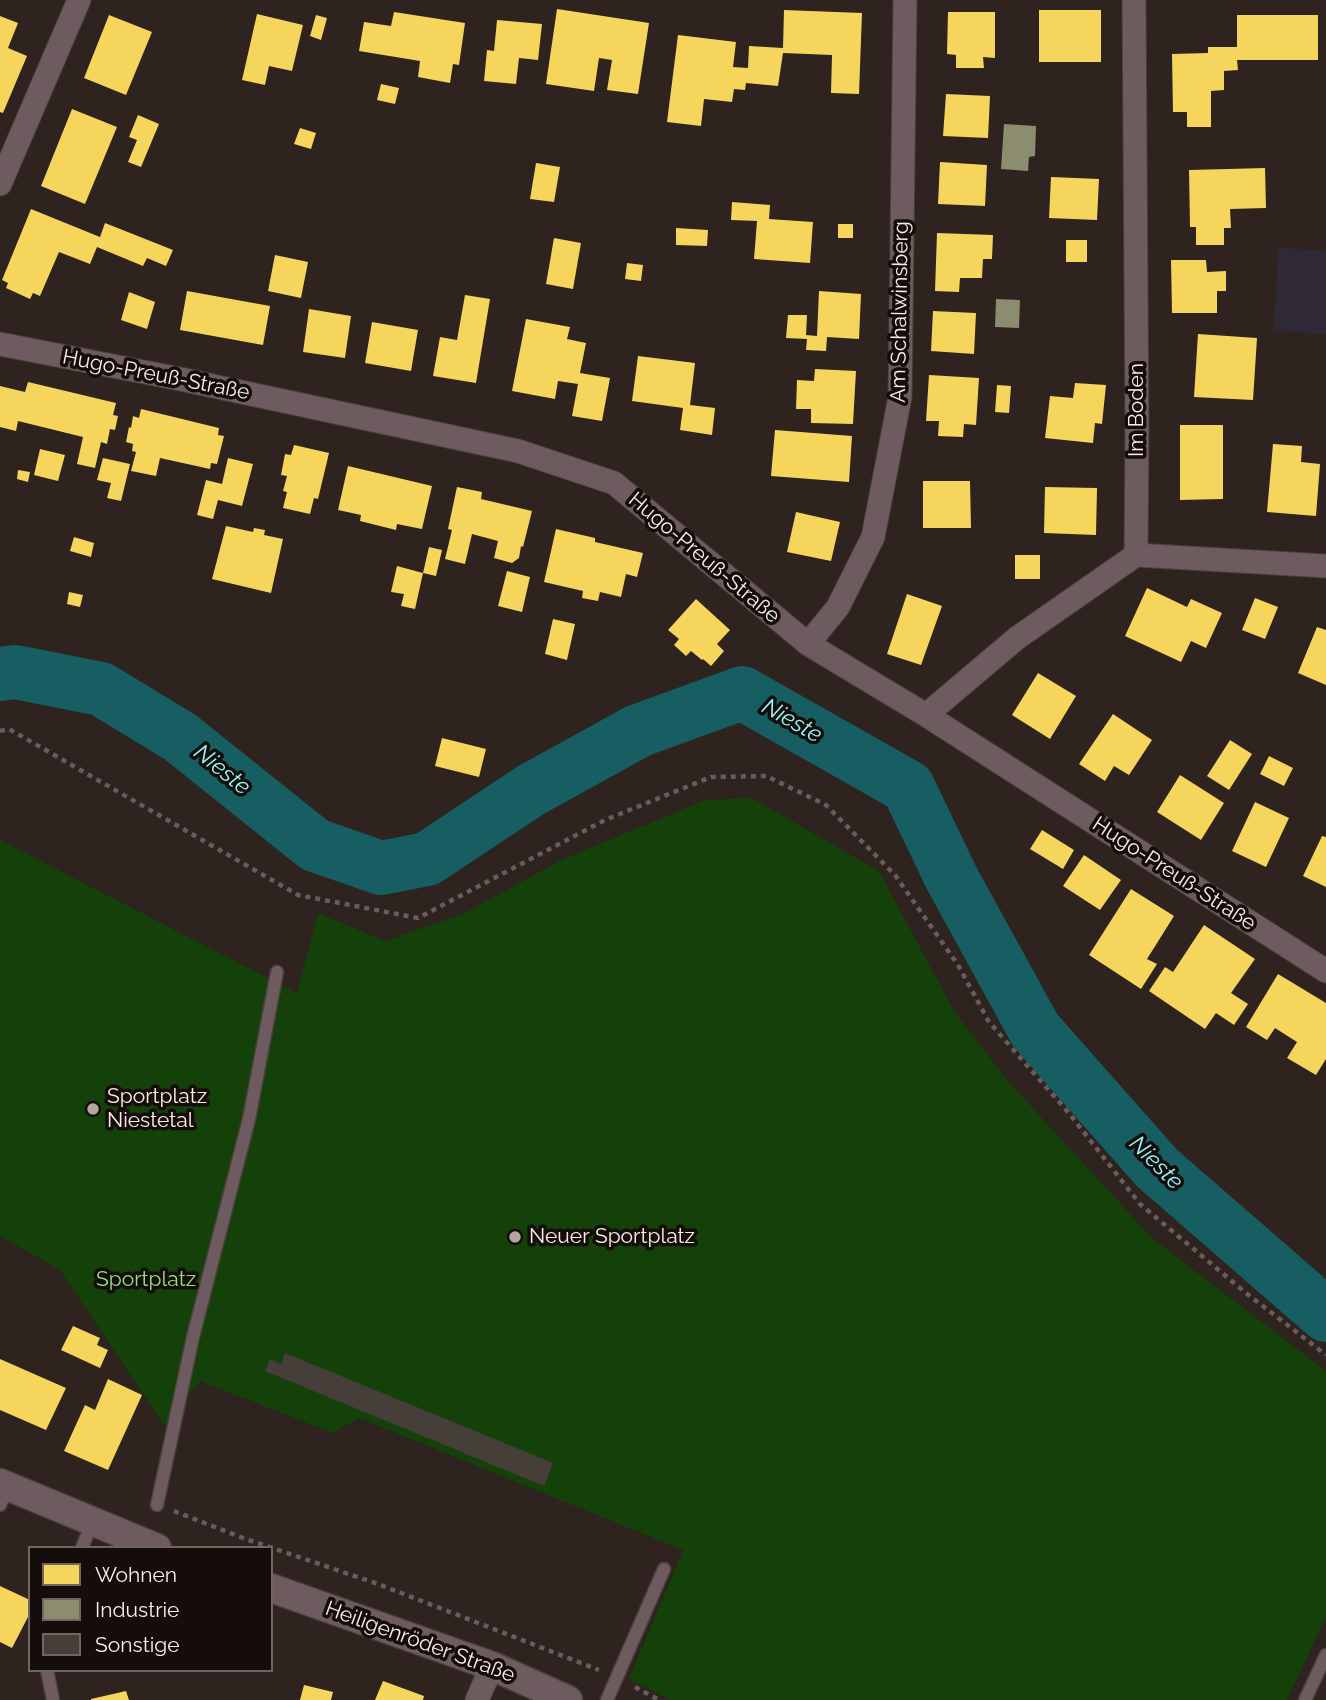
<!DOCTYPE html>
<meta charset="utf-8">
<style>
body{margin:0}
#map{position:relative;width:1326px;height:1700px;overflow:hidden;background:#2e231e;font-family:Raleway,sans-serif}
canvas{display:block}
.legend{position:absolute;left:28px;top:1546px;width:245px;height:126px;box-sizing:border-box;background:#150d09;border:2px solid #706661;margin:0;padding:9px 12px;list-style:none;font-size:21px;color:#f9ece6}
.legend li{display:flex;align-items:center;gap:14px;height:35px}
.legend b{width:35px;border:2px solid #706661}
</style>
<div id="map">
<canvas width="1326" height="1700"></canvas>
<ul class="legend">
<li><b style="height:19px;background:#f6d55c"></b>Wohnen</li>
<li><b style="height:19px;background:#8c8c6e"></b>Industrie</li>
<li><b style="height:19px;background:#463e39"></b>Sonstige</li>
</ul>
</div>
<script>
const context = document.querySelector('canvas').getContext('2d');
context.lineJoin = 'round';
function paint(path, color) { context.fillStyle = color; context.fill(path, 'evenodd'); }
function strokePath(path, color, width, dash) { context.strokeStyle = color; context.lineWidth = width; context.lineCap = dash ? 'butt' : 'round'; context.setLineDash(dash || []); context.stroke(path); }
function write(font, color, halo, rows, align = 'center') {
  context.font = font + ' Raleway,sans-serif'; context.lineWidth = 7; context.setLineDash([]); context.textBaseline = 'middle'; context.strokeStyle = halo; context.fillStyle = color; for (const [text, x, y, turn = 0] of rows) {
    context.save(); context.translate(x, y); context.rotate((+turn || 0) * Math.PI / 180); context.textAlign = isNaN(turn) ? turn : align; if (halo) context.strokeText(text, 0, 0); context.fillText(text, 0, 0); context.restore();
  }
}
paint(new Path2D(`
 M1278,247l48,4v83l-52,-3z`), '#2f2937');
paint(new Path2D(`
 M752,798l127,73 75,140 52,68 147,160 173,132v246l-39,83h-617l-41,-21 54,-129 -324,-132 -26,15 -133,-52 -35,45 -105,-156 -60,-34v-396l297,153 21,-80 67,28 78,-27 94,-52 148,-62z`), '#14400a');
paint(new Path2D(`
 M557,9l92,14 -11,71 -31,-4 5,-30 -13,-2 -5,33 -48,-7z
 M784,10l78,3 -3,81 -28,-1 1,-38 -49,-2 -5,33 -32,-3 -1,7 -11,-1 -2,13 -28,-3 -3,27 -34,-4 11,-87 58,7 -3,25 15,1 1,-22 34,2z
 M1039,10h62v52h-62z
 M394,12l71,11 -6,42 -6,-1 -3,19 -32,-6 2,-16 -61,-10 5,-29 27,4z
 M948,12h47v46l-12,-1 1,11h-28v-13l-9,-1z
 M257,14l46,11 -11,46 -23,-5 -4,19 -23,-5z
 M109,15l43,17 -26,63 -42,-17z
 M316,15l11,3 -6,22 -11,-4z
 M1237,15h81v45h-81l1,10 -14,1v19l-13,1v36h-24v-15h-14l-1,-58 36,-1v-6h29z
 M0,16l18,7 -10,25 19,8 -24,57 -3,-1z
 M497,20l45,4 -4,36 -19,-2 -3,26 -32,-3 3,-31 7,1z
 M381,84l18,4 -4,16 -18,-4z
 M946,94l44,2 -2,42 -45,-2z
 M72,109l45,18 -32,77 -44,-18z
 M138,115l21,9 -18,43 -13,-5 9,-22 -8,-3z
 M300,128l16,5 -5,16 -17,-5z
 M940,162l47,3 -2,41 -47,-2z
 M536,163l24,4 -6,35 -24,-3z
 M1265,168l1,40 -36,1 1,19h-7v17h-28v-18h-6l-1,-57z
 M1051,177l48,2 -2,41 -48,-2z
 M732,202l38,3 -1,14 44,3 -3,41 -56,-4 3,-38 -26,-1z
 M31,209l69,28 5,-14 68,27 -7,16 -19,-8 -4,8 -46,-19 -7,17 -31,-12 -19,44 -7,-3 -3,6 -24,-11 2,-5 -6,-3z
 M838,224h15v14h-15z
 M676,228l32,2 -1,16 -31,-1z
 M937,233l56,2 -1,24h-9l-1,19h-22l-1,14 -24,-1z
 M554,238l27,5 -8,46 -27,-5z
 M1066,240h21v22h-21z
 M275,255l33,7 -7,36 -33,-7z
 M1171,260h35l1,12 19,-1v20h-9v22h-45z
 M627,263l16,2 -2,16 -16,-2z
 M187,291l83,15 -7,39 -83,-15z
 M819,291l42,3 -2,45 -32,-2 -1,14 -20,-1 1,-11 -21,-1 2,-23h19l-1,20 11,1z
 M129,292l26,10 -8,27 -26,-9z
 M465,295l25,4 -14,84 -43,-7 7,-39 17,3z
 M309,309l42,7 -6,42 -42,-6z
 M933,311l43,2 -2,41 -43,-3z
 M526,319l44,8 -3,12 19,4 -6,30 30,5 -8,43 -30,-5 6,-32 -20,-3 -3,18 -43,-8z
 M372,322l46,8 -7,41 -46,-8z
 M1198,334l59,4 -4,62 -59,-3z
 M638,356l57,7 -5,42 25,3 -3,27 -32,-5 3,-22 -51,-7z
 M815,369l41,2 -3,53 -42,-1v-14h-15l1,-29 17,1z
 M929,375l50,3 -3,47 -12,-1 -1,13 -25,-1 1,-15h-13z
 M28,382l88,21 -3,12 5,1 -3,14 -5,-1 -3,15 -6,-2 -6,26 -18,-4 6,-27 -65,-16 -2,10 -16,-4v-41l25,6z
 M1075,383l31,2 -4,39 -7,-1 -2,20 -48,-5 5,-42 23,2z
 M997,385l14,1 -2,27 -14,-1z
 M141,409l78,19 -1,7 6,1 -7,28 -6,-1 -1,6 -50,-11 -4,18 -25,-5 5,-19 -4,-1 1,-7 -7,-2 3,-15 2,1 2,-12 6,2z
 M1180,425h43v74l-43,1z
 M775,430l77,6 -3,46 -78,-6z
 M1273,444l29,2 -1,16 19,2 -4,52 -49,-4z
 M294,445l35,8 -11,46 -4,-1 -4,16 -27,-6 4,-16 -4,-1 4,-15 -6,-1 4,-21 6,1z
 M40,449l25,6 -7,26 -24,-6z
 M103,458l27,6 -9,37 -14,-3 4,-15 -14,-3z
 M228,458l25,6 -11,42 -24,-6 -5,19 -16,-4 9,-35 16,4z
 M348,466l84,20 -10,43 -25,-5 -1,6 -36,-9 1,-6 -23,-5z
 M18,470l12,2 -2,10 -11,-3z
 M923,481h47l1,47h-48z
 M457,487l25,5 -1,7 51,12 -9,36 -2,-1 -2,12 -7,5 -18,-5 4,-17 -26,-7 -7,30 -20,-5 7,-29 -4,-1z
 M1045,487l52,1 -1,47 -52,-2z
 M796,512l44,10 -9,39 -44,-9z
 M226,526l27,6 1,-4 11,2 -1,5 19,4 -12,54 -59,-14z
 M556,529l39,9v4l48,11 -6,24 -11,-3 -5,23 -21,-5 -2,9 -16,-3 1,-7 -39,-9z
 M74,537l20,6 -3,14 -21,-6z
 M429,547l13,3 -6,26 -13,-3z
 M1015,555h25v24h-25z
 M397,566l26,7 -8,36 -14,-3 3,-12 -13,-2z
 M507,571l23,6 -8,35 -24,-6z
 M1147,588l40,19 4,-8 31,14 -16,35 -15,-7 -10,21 -56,-26z
 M69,592l14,3 -3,12 -13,-3z
 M907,594l35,12 -21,59 -34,-11z
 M1255,598l23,9 -13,32 -23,-9z
 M696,599l34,31 -13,14 7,7 -13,15 -8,-7 -1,1 -11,-9 -5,5 -12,-11 5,-6 -11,-9z
 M553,619l22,5 -8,36 -22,-6z
 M1317,627l9,3v55l-28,-12z
 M1038,673l38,23 -26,43 -38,-24z
 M1113,714l39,26 -23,35 -15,-9 -9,15 -26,-17z
 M442,738l44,11 -7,28 -44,-11z
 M1230,740l22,14 -23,36 -22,-14z
 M1269,756l24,12 -9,18 -24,-12z
 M1180,775l44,28 -23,37 -44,-28z
 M1255,802l34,16 -23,49 -34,-16z
 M1042,830l32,20 -11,19 -33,-20z
 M1322,836l4,1v50l-23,-11z
 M1084,855l37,25 -21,30 -37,-24z
 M1131,889l43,27 -27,43 10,5 -16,25 -52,-34z
 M1204,925l51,34 -24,34 17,11 -14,21 -18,-12 -11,16 -56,-38 16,-24 8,5z
 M1278,974l48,29v56l-10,16 -29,-17 10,-16 -22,-14 -8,12 -21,-13z
 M73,1326l27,12 -3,7 11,5 -8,18 -39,-18z
 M0,1359l66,29 -20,42 -46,-20z
 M108,1379l34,16 -34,75 -44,-19 21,-46 10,5z
 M0,1586l30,14v13l-18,35 -12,-6z
 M383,1681l41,15 -1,4h-48z
 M304,1685l29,7 -2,8h-31z
 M126,1691l3,9h-38v-1z`), '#f6d55c');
paint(new Path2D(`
 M1004,124l32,2 -1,30 -6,1 -1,14 -27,-2z
 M996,299l24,1 -1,28 -24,-1z`), '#8c8c6e');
strokePath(new Path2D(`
 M0,674l15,-2 86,17 79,48 135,108 66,23 46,-9 104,-69 107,-59 104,-38 166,94 43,90 84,153 122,138 169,147`), '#165e61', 54);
paint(new Path2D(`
 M285,1353l268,110 -9,23 -279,-115 5,-12 11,5z`), '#463e39');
const service = new Path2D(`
 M0,1505l8,-18
 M157,1505l36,-168 56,-218 28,-147
 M82,1548l10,-26
 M47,1670l6,30
 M607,1700l57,-131
 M1305,1700l21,-45`);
const minor = new Path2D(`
 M0,184l79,-184
 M0,344l185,36 333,71 96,32 194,161 118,71 400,256
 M1136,555l190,11
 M808,644l30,-37 35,-70 27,-140 5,-397
 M926,715l91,-77 119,-83 1,-126 -3,-429
 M477,1700l15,-34`);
const tertiary = new Path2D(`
 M0,1483l157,65
 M271,1588l221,78 76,34`);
strokePath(service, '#49403c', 15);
strokePath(minor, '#49403c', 25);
strokePath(tertiary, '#49403c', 31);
strokePath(new Path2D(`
 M0,731l9,-2 289,166 120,23 187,-98 106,-43 55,-1 60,29 69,70 63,90 31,57 79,90 72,92 106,89 80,62
 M174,1511l69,27 135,46 221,86
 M635,1687l24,13`), '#6a5c5e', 4.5, [5, 5]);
strokePath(service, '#6e5b5f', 12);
strokePath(minor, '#6e5b5f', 23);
strokePath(tertiary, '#6e5b5f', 28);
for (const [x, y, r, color] of [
 [93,1109,7,"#b2a6a0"],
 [515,1237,7,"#b2a6a0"]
]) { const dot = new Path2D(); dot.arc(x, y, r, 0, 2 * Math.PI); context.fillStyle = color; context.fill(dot); strokePath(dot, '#150d09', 2.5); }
write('21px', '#f9ece6', '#150d09', [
 ["Am Schalwinsberg",900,312,-89],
 ["Hugo-Preuß-Straße",156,375,11],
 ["Im Boden",1137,410,-90],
 ["Hugo-Preuß-Straße",704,558,40],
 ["Hugo-Preuß-Straße",1174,874,33],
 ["Heiligenröder Straße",420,1642,20]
]);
write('21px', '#f9ece6', '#150d09', [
 ["Sportplatz",107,1097],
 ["Niestetal",107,1121],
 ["Neuer Sportplatz",529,1237]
], 'left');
write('21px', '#90e284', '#150d09', [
 ["Sportplatz",146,1280]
]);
write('italic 23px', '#95f4fa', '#150d09', [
 ["Nieste",792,721,30],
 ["Nieste",222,770,39],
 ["Nieste",1156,1163,45]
]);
</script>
